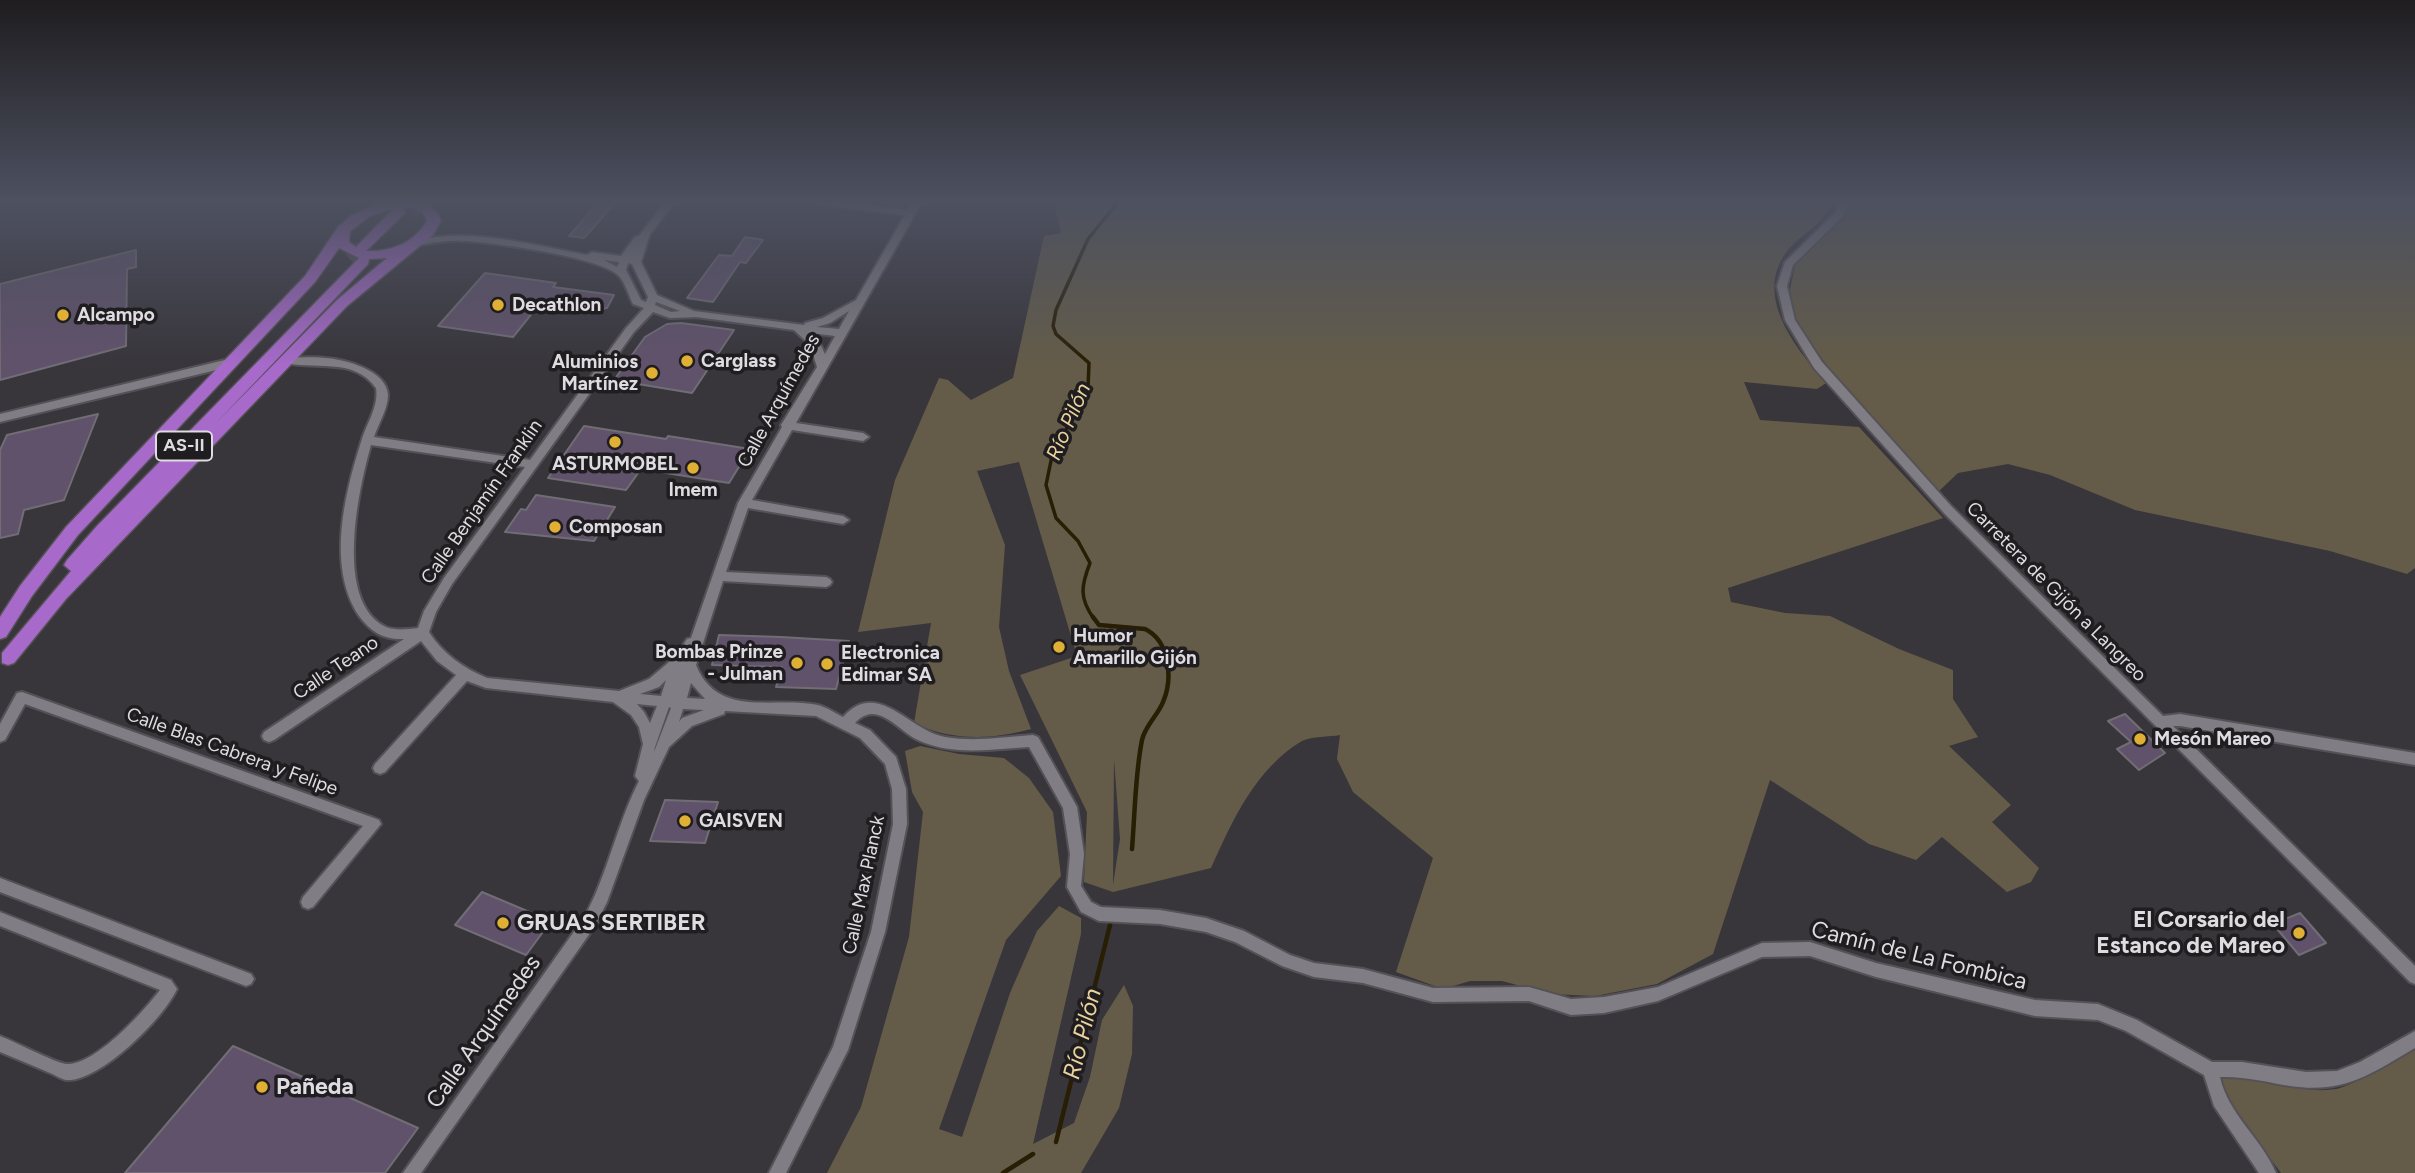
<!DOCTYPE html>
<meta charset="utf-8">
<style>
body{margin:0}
canvas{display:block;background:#38353b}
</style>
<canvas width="2415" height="1173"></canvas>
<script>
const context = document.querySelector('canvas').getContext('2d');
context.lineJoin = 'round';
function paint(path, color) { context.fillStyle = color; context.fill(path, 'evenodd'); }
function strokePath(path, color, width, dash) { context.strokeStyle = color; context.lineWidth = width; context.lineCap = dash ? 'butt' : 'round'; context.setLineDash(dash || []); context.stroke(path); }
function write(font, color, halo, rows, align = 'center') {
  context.font = font + ' Figtree,sans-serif'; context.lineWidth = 7; context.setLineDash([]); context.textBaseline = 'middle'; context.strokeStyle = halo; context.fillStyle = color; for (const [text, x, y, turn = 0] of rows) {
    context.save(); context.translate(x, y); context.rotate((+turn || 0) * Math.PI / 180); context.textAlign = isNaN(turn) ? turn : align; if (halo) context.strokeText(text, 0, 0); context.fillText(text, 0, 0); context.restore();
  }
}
paint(new Path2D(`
 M1054,202h778c-3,6 -7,13 -11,18 -11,12 -27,20 -36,34 -31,45 13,96 41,129l-9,6 -73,-7 16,38 99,7 84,91 -215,70 3,14 54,11 45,3 69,33 54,21v29l25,38 -29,9 62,59 -19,17 47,46 -8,14 -24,10 -65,-55 -26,23 -47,-16 -99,-64 -57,174 -56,30 -62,12 -44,-2 -49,-13h-32l-27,8 -47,-17 37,-114 -80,-66 -16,-33 3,-24c-11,2 -28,1 -38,6 -46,27 -70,80 -91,127l-98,24 -29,-10 3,-70 -67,-137 57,-19 -58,-194 -42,9 28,74 -6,82 10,44 22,58c-40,11 -80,12 -117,-6l17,-100 -73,9 37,-152 44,-102 9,2 23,20 42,-22 31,-142 17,-3zM1114,759l6,80 -7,46v-1z
 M1855,202h560v366l-8,6 -77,-23 -195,-41 -85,-35 -42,-11 -50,9 -20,19 -108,-122 -34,-49 -6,-31 5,-25 49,-48z
 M920,746l39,8 45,4 25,20 24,34 8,64 -55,64 -67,189 23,8 48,-144 27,-62 22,-25 22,12v16l-48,210 41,-21 16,-46 12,-57 22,-35 9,21 -1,48 -13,54 -38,65h-254l34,-66 48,-170 14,-125 -11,-20 -7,-41z
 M2415,1050v123h-134l-50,-67 -10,-29c38,-2 77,18 115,12 15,-2 62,-31 79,-39z`), '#645c49');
strokePath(new Path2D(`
 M1094,619c-15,-21 -13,-33 -4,-56l-12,-22 -22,-23 -10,-33 6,-29 36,-68 1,-25 -33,-29 -3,-8 3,-16 32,-71 30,-37`), '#281e04', 3.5);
strokePath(new Path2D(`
 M1093,617l6,8 46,4c25,12 28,50 18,73 -5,13 -18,24 -21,38 -7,35 -7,73 -10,109
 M1056,1142l54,-217
 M1003,1173l30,-19`), '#281e04', 4.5);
const building = new Path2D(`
 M599,202h17l-32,36 -15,-2z
 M745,237l18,3 -17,23 -6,-1 -27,40 -26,-4 32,-43 13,1z
 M136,250v17l-9,2 -1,77 -126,34v-96z
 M485,273l71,10 -3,4 61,8 -7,13 -5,1 -60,-8 -29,36 -75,-11z
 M681,323l53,7 -42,63 -78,-13 31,-43 22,-13z
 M98,414l-34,86 -40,10 -6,24 -18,4v-88l7,-15z
 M584,426l82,13 2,-3 82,13 -21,34 -88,-14 -15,21 -78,-12z
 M536,495l79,12 -21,34 -89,-9 16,-23 5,1z
 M719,635l62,2 68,4 -13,48 -60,-2 6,-20 -70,-2z
 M2125,714l40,39 -26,17 -22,-21 14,-7 -23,-21z
 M665,800l53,2 -13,41 -55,-2z
 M482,892l69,29 -25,34 -71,-30z
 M2300,913l26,30 -27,12 -26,-31z
 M233,1046l185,82 -33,45h-260z`);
paint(building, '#61526b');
strokePath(building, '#716d74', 2);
strokePath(new Path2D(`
 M411,212l10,-10
 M350,259l13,-12`), '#514e54', 16, [16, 8]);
const minor = new Path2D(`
 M665,202h10l-25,32 -9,28 16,33 37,16 110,14 1,-2 18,-5 33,-18 49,-85 -83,-10 -5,-3h26l65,8 4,-8h10l-126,221 67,10 6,4 -6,4 -71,-11 -40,70 91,16 6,4 -6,4 -95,-16 -22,64 100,5 4,2 2,3 -2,3 -4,2 -103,-6 -27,84c22,54 77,31 122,40 8,2 17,8 25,12 35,-39 66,14 102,20 29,5 59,0 88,-2l5,2 39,70 7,47 -3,32 10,16 10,5 59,3 46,8 38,13 46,24 24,8 49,6 70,19 96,-1 42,12 33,-2 54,-10 104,-44 48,-1 66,21 159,37 63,4 39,16 75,42h30l64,10 31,-1 23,-9 55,-31v17c-44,26 -71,46 -125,38 -23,-4 -46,-10 -70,-9 8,37 42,62 56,96h-17l-45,-67 -10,-31 -78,-44 -28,-11 -63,-4 -159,-39 -66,-21 -48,1 -104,44 -54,12 -33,2 -42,-14 -96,1 -70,-19 -49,-6 -32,-11 -47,-24 -29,-10 -46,-8 -61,-3 -18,-9 -14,-25 3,-33 -7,-46 -34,-61c-36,2 -74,9 -109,-6 -22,-9 -42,-43 -65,-18l15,7 26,27 10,32 1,35 -22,108 -37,118 -62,123h-17l64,-126 38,-115 22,-108 -1,-35 -7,-25 -25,-26 -44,-22 -91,-5 -1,3 -32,12 -23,21 -25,53 -37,102 -12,24 -174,247h-18l182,-257c23,-43 32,-92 54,-135l-4,-5 8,-32 -4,-17 -8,-12 -18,-13 -127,-14 -19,-7 -82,91 -5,2 -5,-2 -2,-4 2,-4 81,-89 -19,-14 -16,-20 -147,99 -5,2 -5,-2 -2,-4 2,-4 140,-93c-20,1 -33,-7 -45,-23 -33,-50 -14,-124 3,-177 5,-16 17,-33 14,-51 -23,-32 -62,-17 -94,-26l-1,-2 5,-4c13,3 26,0 39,2 19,1 62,12 63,37 0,14 -10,29 -14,42l156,23 96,-132 18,-20 -11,-4c-4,-8 -8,-22 -14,-28 -17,-19 -128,-34 -156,-35 -17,-1 -32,2 -48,5l-5,-3 2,-2c57,-14 118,3 175,14l5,-3 29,4 14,-19 4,-1zM604,260l15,2 -2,5zM628,263l4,1 16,33 -2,5 -5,-2 -15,-30zM656,302l24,9 -9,1 -16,-7zM849,311l-10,18 -22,-2 13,-4zM653,312l17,6 26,-1 98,13 16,15 7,22 -36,58 1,2 -44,76 -47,135 -4,1 -12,18 -26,22 -30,12 -132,-13c-24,-10 -44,-24 -58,-46l7,-20 16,-28 182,-252zM811,333l24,3 -10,18 -6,-12zM371,445l154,22 -81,111 -20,33 -6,17c-10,1 -22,3 -32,-1 -53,-25 -27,-140 -15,-182zM666,680l-5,16 -21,-2 19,-7zM691,683l14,16 -18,-1zM637,704l20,2 -7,17 -6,-11zM669,707l2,1 -17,44 1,-5zM683,709l21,1 -22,8 -3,4z
 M1842,202h10l-11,16 -48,47 -6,21 8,34 27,42 130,145 211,209 17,-2 235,39v12l-235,-39h-7l242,240v18l-5,-2 -466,-469 -130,-145 -29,-48 -8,-34 8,-24 49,-48z
 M229,359l4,1 1,3 -1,3 -233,56v-8z
 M22,692l352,126 5,2 2,4 -68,83 -5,2 -5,-2 -2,-5 2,-5 60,-71 -338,-122 -20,36 -5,2v-18l17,-31z
 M0,878l246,94 5,2 3,5 -3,5 -5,2 -246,-94z
 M0,912l171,68 6,9c-13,29 -78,94 -111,91 -5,-1 -11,-5 -16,-7 -16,-7 -33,-14 -50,-21v-16c13,5 56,27 66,28 29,2 78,-53 94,-74l-160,-64z`);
const highway = new Path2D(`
 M421,202c11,3 16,9 20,19l-8,14 -86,71 -281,293 -52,64 -6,2 -6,-2v-10l69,-82 -7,-6 3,-5 30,-34 262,-268 -20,-10 -24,34 -237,253 -46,61 -26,41 -6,2v-22l20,-31 46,-59 239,-251 33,-49 14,-12 25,-11zM405,207c10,0 19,4 22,14 -13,22 -36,31 -61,30l39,-38zM394,208l-38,39 -7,-5 1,-11 20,-15zM387,258l-50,42 -123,125 154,-161 1,-5z`);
strokePath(minor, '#555257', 4);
strokePath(highway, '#555257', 3);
paint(minor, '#817d84');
paint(highway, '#a76aca');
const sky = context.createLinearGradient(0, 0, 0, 366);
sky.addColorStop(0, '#1f1d20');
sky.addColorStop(0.55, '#4d5160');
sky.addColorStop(1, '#4d516000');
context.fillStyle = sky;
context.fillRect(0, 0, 2415, 366);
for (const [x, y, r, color] of [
 [498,305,7,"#dfb034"],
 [63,315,7,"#dfb034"],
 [687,361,7,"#dfb034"],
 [652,373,7,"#dfb034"],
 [615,442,7,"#dfb034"],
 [693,468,7,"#dfb034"],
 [555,527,7,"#dfb034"],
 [1059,647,7,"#dfb034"],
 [797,663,7,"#dfb034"],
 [827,664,7,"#dfb034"],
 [2140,739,7,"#dfb034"],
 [685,821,7,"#dfb034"],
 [503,923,7,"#dfb034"],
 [2299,933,7,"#dfb034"],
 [262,1087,7,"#dfb034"]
]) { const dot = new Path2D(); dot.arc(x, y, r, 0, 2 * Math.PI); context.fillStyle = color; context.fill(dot); strokePath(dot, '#1f1d20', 2.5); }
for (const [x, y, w] of [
 [184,446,56]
]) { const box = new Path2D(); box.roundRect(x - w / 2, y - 14.5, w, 29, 5); context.fillStyle = '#1f1d20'; context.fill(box); strokePath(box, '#dedce0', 2); }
write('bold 18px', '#dedce0', null, [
 ["AS-II",184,446]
]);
write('bold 19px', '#dedce0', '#1f1d20', [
 ["Decathlon",512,305],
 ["Alcampo",77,315],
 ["Carglass",701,361],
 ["Aluminios",638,362,"right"],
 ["Martínez",638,384,"right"],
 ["ASTURMOBEL",615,464,"center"],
 ["Imem",693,490,"center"],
 ["Composan",569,527],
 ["Humor",1073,636],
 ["Amarillo Gijón",1073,658],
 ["Bombas Prinze",783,652,"right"],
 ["- Julman",783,674,"right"],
 ["Electronica",841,653],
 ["Edimar SA",841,675],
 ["Mesón Mareo",2154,739],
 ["GAISVEN",699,821]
], 'left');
write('19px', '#dedce0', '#1f1d20', [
 ["Calle Arquímedes",779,401,-61],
 ["Calle Benjamín Franklin",482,502,-55],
 ["Carretera de Gijón a Langreo",2056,592,45],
 ["Calle Teano",336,668,-34],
 ["Calle Blas Cabrera y Felipe",232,752,20],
 ["Calle Max Planck",864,885,-78]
]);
write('italic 21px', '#ead29d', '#1f1d20', [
 ["Río Pilón",1069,422,-67]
]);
write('bold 23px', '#dedce0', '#1f1d20', [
 ["El Corsario del",2285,920,"right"],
 ["Estanco de Mareo",2285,946,"right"],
 ["GRUAS SERTIBER",517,923],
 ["Pañeda",276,1087]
], 'left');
write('23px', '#dedce0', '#1f1d20', [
 ["Camín de La Fombica",1919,956,14],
 ["Calle Arquímedes",484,1032,-55]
]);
write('italic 24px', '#ead29d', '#1f1d20', [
 ["Río Pilón",1083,1034,-76]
]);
</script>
